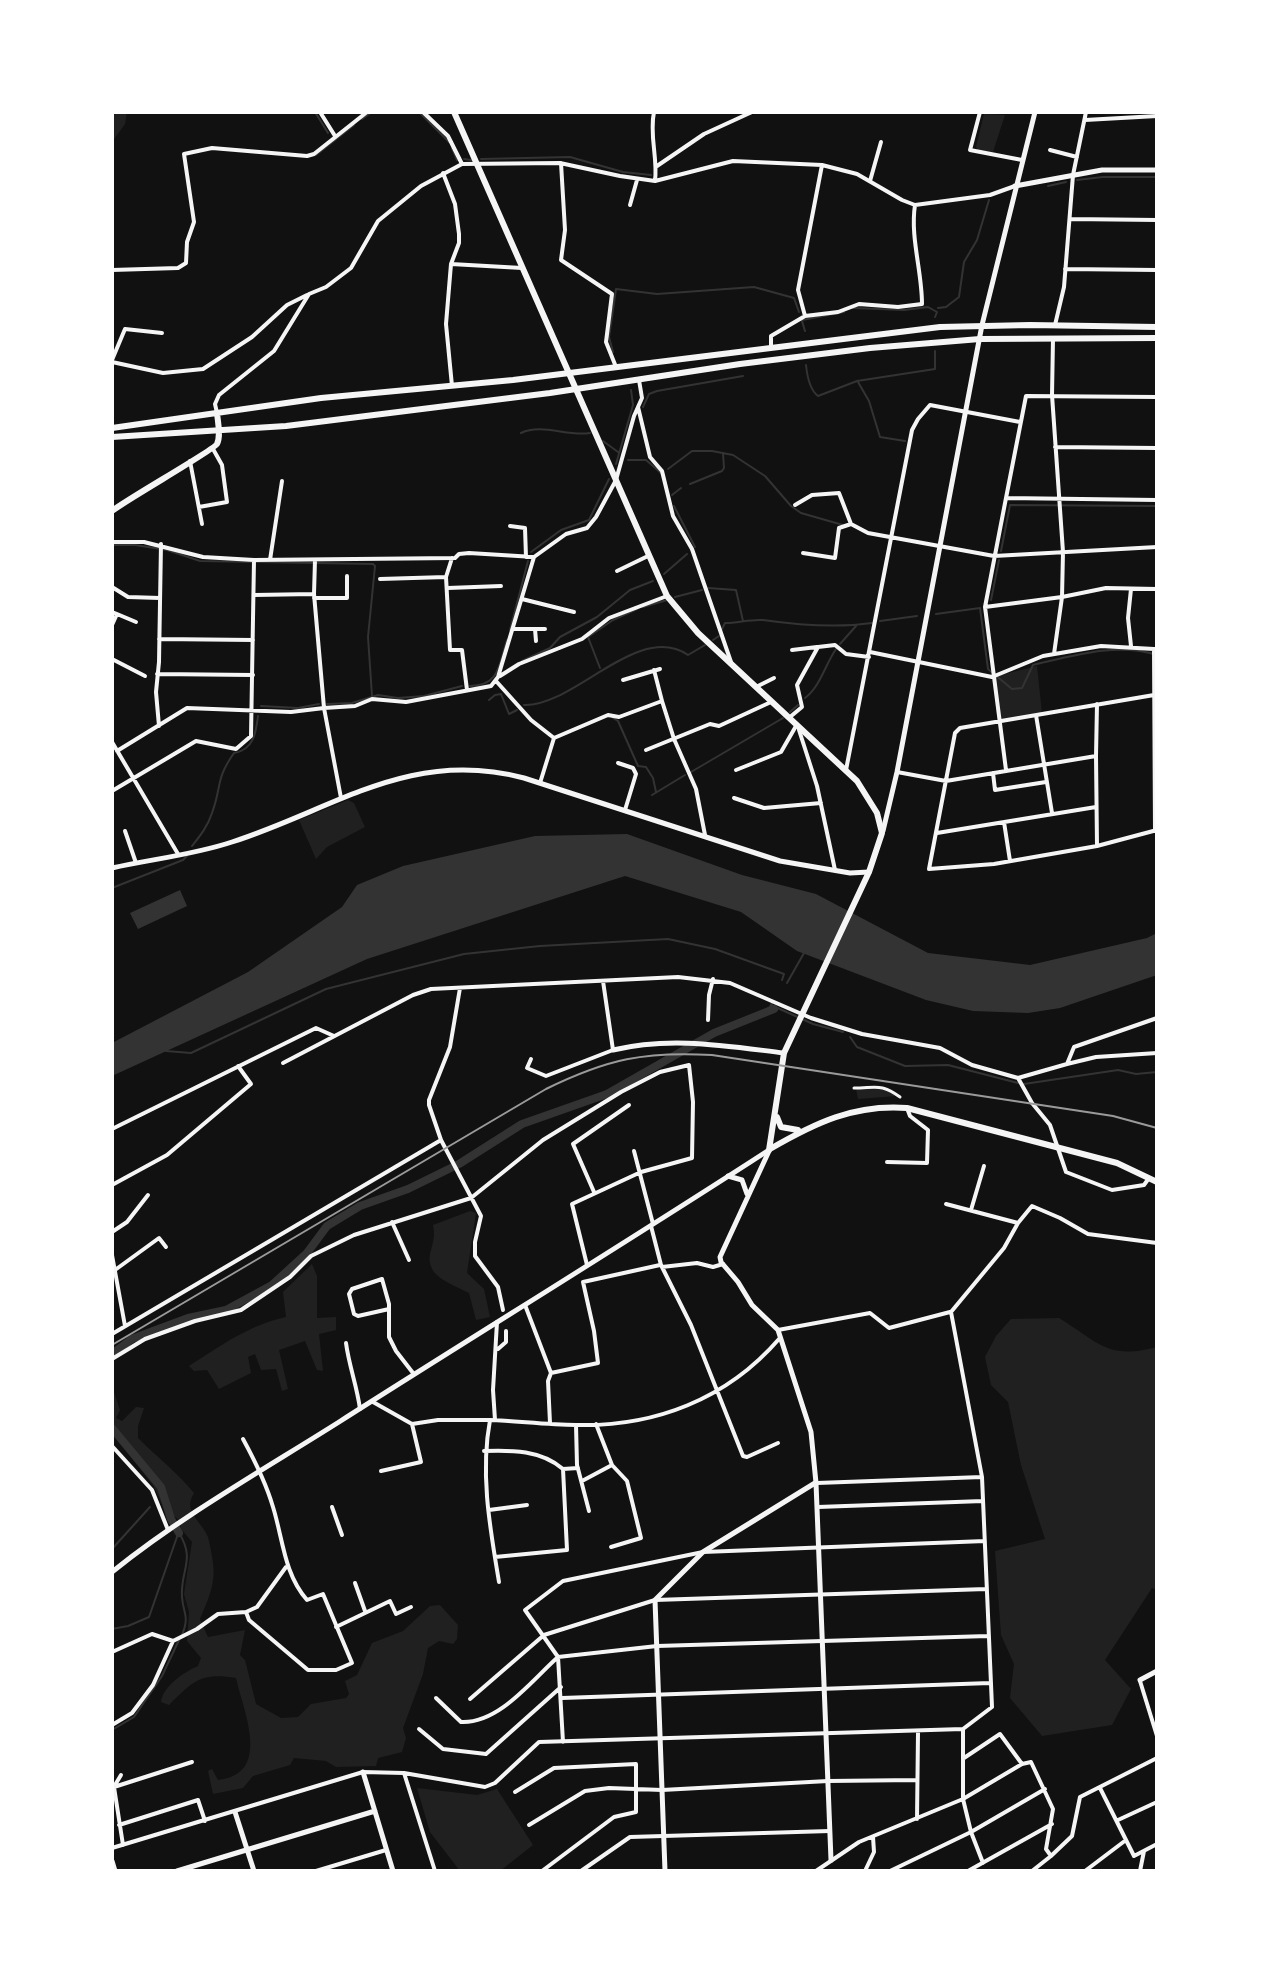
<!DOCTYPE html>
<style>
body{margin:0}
#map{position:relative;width:1269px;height:1983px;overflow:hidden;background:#111;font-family:Commissioner,sans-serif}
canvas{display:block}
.frame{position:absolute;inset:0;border:114px solid #fff;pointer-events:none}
</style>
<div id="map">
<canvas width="1269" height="1983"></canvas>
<div class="frame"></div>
</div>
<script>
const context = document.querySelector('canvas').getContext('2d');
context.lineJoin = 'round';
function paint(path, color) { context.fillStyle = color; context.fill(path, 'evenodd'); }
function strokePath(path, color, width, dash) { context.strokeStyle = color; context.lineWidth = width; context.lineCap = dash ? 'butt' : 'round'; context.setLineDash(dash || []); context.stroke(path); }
paint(new Path2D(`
 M112,112h15l-2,12 -13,18z
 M984,114l21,1 -12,37 -15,-2 -2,-3z
 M1037,666l5,47 -44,8 -6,-44z
 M348,800l6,3 11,24 -38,20 -11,12 -17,-39z
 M881,1088l8,1 7,7 -38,3 -2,-10z
 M470,1211l6,2 -9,60 17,16 6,28 -14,3 -7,-27c-19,-10 -46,-17 -38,-43 3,-11 4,-15 2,-25z
 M312,1264l5,12v42l19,-1v13l-17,4 4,37 -6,-1 -12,-29 -26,9 9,39 -6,2 -6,-22 -15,1 -6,-16 -7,3 3,16 -32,16 -12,-19 -13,1 -5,-5c33,-21 58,-40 97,-49l-3,-25z
 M1059,1318c41,25 48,42 98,29v243l-5,-2 -47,72 26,29 -19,36 -70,11 -32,-38 4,-34 -13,-29 -6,-84 50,-12 -24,-74 -13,-63 -17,-17 -6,-28 11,-21 15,-17z
 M114,1392l6,18 -4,8 6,3 14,-14 8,1 -6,18v12c19,19 39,34 56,55 -12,19 7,27 14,44 2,8 4,18 5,26 3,20 -5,37 -13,56l8,18 37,-7 -5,25 5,5 11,44 25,14 17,-1 13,-13 35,-6 3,-4 -4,-13 12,-6 15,-32 31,-12 27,-25 10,-1 18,20 -1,14 -4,5 -14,-3 -11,7 -5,26 -20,54 3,10 -4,14 -24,6 -2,8 -40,1 -10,-6 -32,-3 -4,7 -37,11 -10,12 -30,6 -5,-23 4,-2 6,11c54,-6 26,-67 18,-102 -35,-6 -43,3 -67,27l-8,-3c2,-16 23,-30 37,-36l3,-8 -14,-17 2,-29 -5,-18 8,-52 -10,-12 -5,-12 -11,-5 -13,-28 -41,-51z
 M417,1788l60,7 20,-6 36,56 -33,26h-40l-30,-39z`), '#202020');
paint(new Path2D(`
 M627,834l115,41 74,19 112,59 102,12 117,-27 10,-5v42l-97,33 -32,5 -55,-2 -47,-11 -129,-49 -56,-39 -116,-36 -258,83 -255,117v-33l136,-71 94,-65 15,-22 46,-19 132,-30z
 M180,890l7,16 -49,23 -8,-16z`), '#333');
strokePath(new Path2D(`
 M315,112l13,21
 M419,112l30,30
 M362,119l10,-7
 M452,148l5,12
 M316,155l38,-30
 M464,159l7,1
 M481,159l89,-2 53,15 28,3
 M1077,180l26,-3h54
 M1048,186l18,-4
 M853,308l51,2 24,-3 9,5 -2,5
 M938,308l8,-1 13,-10 5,-35 13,-22 12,-40
 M802,320l42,-8
 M802,321l3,10
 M613,352l-4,-15 7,-48 41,5 97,-7 40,11 5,14
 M806,365c1,10 4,25 12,31l39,-15 78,-12v-18
 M858,382l11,19 11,36 25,4
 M643,407l6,-13 8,-3 86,-15
 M521,433c21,-10 47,4 69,0
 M603,441l15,11
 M628,460h18l15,13
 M616,464l17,-59 -2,-15
 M668,469l24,-18h20l21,4 32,21 26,30 10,7 42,12
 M690,484l32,-13 2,-3 -1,-15
 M672,495l9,-7
 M674,506l21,41
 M112,545h23l32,5 33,11 173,3 2,2 -7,71 4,59
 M1001,551l9,-46 147,1
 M531,552l30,-22 28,-10 20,-41
 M664,574l23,-20
 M708,588l28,2 7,31
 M675,597l27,-7
 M991,600l8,-40
 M643,607l24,-7
 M936,614l44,-6 8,61 24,20 10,-1 11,-23c39,-9 84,-23 124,-10
 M880,621l37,-5
 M722,629l3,-6c13,0 25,-4 38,-3 35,5 74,8 109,3
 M510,630l18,-69
 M713,640l6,-4
 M840,644l16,-18
 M522,661l28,-13 10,-11 37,-20 33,-27 23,-9
 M600,668l-12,-31 25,-17 24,-11
 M470,686c30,0 29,-22 37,-46
 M805,698c15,-11 20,-33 31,-49
 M489,700l6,-5 6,-1 8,20 8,-4
 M327,704l25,-1 26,-8 20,3 26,-2 38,-10
 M524,705c50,2 114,-84 164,-50l17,-10
 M261,706l37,2 21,-4
 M790,712l8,-7
 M613,718l5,3 20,45 8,1 7,11 3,14
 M691,772l92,-54
 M652,795l33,-20
 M192,846c8,-10 16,-20 20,-33 10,-27 3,-33 22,-60 20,-3 22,-21 24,-37
 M112,888l71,-28 4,-4
 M787,983l17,-30
 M771,1005l42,19 30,8
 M747,1020l23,-13 2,-4
 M850,1037l7,10 48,19 43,-1 70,18
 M166,1051l25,2 135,-64 138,-35 76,-8 128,-7 47,10 69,25 -2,6
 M1024,1084l94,-14 18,4 21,-2
 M179,1533c17,27 1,37 3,64 1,17 8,18 0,38
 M112,1549l38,-42
 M112,1629l16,-3 21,-9 29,-83
 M112,1730l22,-13 28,-41 17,-36`), '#333', 2);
strokePath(new Path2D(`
 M112,1354l20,-15 21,-8 35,-13 38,-8 46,-25 35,-32 20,-27 33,-20 48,-17 51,-25 63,-40 85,-30 107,-61 60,-24
 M112,1428l49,59 10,32 8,14`), '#333', 8);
strokePath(new Path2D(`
 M854,1088c22,0 27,-5 46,9`), '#f5f5f5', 3);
strokePath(new Path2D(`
 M320,112l15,24
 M423,112l25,24 14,28
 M654,112c-5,23 4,46 1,69
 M980,112l-10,38 52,10
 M1085,120l72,-4
 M1050,150l27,7
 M561,163l4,67 -4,30 51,34 -6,48 10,25
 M657,166l47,-32 48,-22
 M443,173l12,31 4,30v9l-8,21 -5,60 6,62
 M870,181l11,-39
 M630,205l7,-25
 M1070,219l87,1
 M451,264l71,4
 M1065,269l92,1
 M112,270l66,-2 8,-5 1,-21 7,-20 -10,-68 28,-6 95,8 7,-2 53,-42
 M805,316l-7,-26 24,-125
 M1055,325l9,-38 9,-112 13,-63
 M1053,339l-1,56 11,157 -1,45 -8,57
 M771,347v-11l34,-20 33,-4 21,-8 39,3 24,-3c0,-33 -12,-67 -7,-99
 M112,360l13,-31 37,4
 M112,362l51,11 40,-4 49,-32 35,-32 20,-10
 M1157,397l-131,-1 -20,102 151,2
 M638,407l12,50 12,14 11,45 19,33 39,113
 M217,413l-2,-9 4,-9 55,-44 35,-57 17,-7 25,-19 27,-47 43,-35 41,-22 98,-1 60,13 35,5 78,-20 89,4 35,9 45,26 13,5 75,-10 25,-9
 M1055,447l102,1
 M190,461l12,63
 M795,505l17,-10 27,-2 12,31 17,9 126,23 163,-9
 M199,507l28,-5 -5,-37 -9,-16
 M510,526l15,2 1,29
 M112,542h32l59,15 51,3 201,-2 4,-4 10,-1 65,4
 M803,553l32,5 4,-30 12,-4
 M452,558l-6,19 4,73h12l5,40
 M270,560l12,-79
 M617,571l31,-15
 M380,579l66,-2
 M112,587l16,10 32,1
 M448,588l53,-2
 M1131,589l-3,29 3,28
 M254,595l60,-1
 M314,598h33v-22
 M522,599l52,13
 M985,607l77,-10 44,-9 51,1
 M112,612l5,2 -5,11
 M117,614l19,8
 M514,629h31
 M535,629l1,12
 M159,639l94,1
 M792,650l25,-3
 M870,652l122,25 51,-21 58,-10 53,3
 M112,659l33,17
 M654,670l8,31
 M157,674l96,1
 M500,676l19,-12 63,-25 27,-21 58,-22
 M623,680l37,-11
 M496,681l35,39 23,18
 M756,687l18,-9
 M1036,715l16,98
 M790,717l12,-10 -5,-22 21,-38 17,-2 11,9 23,3
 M159,726l-3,-34 3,-30 2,-118
 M799,730l18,56 18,84
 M112,742l66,112
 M646,750l64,-26 9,2 52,-24
 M117,751l70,-43 104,4 33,-4 -10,-114 1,-34
 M1096,756l1,-52
 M618,763l15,5 3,6 -11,36
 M736,770l45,-18 15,-26
 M846,770l66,-340 6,-11 12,-14 90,17
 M1006,770l-21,-163 21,-109
 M897,772l49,9 150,-25 1,90 60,-16
 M993,773l2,17 51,-8
 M540,783l14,-45 54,-23 11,2 43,-16 12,38 22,50 9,46
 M112,791l84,-50 40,8 15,-13 3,-176
 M341,798l-17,-90 31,-2 17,-7 34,3 85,-16 7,-9 36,-120 32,-23 21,-6 9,-11 20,-37 18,-64 8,-18 -3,-18
 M734,798l30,10 57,-5
 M1004,822l6,39
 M125,831l11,32
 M1155,831l-1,-182 3,1
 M937,833l159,-26
 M1097,846l-103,18 -65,5 26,-136 5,-5 194,-33
 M460,988l-10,59 -21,53v5l12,35 40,76 -6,26v14l23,31 5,23
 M708,1020l1,-25 4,-16
 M531,1059l-4,9 19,8 67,-26 -10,-69
 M283,1063l130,-68 18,-6 247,-12 52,6 81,35 51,16 78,14 32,17 46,13 49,-14 7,-17 83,-29
 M1067,1064l29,-7 61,-4
 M1018,1078l14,25 18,22 16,47 46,18 32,-5 5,-7
 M112,1129l204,-101 18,8
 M634,1151l19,73
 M887,1162l40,1 1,-33 -18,-14 -3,-8
 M112,1185l55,-30 84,-71 -13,-18
 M594,1192l-21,-48 56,-39
 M946,1204l72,19
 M971,1210l13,-44
 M392,1222l17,38
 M651,1226l10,39 30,60 52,131 4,1 31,-14
 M112,1232l15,-10 21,-27
 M112,1255l13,71
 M662,1267l35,-4 16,4 10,-3
 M115,1270l44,-32 7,9
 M525,1305l26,68 -3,8 2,42
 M389,1309l-31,7 -4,-2 -5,-20 3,-5 30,-10 7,25v33l7,14 17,22
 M778,1330l92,-17 19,15 61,-16
 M112,1334l329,-194
 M346,1343c3,23 11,43 14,66
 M498,1349l8,-7v-11
 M112,1359l33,-20 50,-18 46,-11 49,-33 21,-21 43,-21 117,-37 72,-58 78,-48 39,-20 29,-7 4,37 -1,56 -51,14 -69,32 15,61
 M551,1373l47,-10 -4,-32 -11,-49 77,-17
 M373,1402l39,22 9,38 -40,9
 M490,1420c28,1 57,5 86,5 79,2 151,-26 203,-86
 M495,1420l-2,-30 4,-68
 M412,1424l26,-4h52c-10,54 0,108 9,162
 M596,1424l16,41 15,16 14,57 -30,9
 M576,1425l1,40 12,46
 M243,1439c12,22 23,44 30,68 10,32 11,67 34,93l16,-6 29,69 -16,7h-28l-59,-50 -3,-8
 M112,1446l40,44 16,40
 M484,1451c28,-1 57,-1 79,18l4,81 -72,7
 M563,1469l15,-1
 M582,1481l30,-16
 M817,1483l165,-6
 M332,1507l10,28
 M818,1507l165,-6
 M489,1510l38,-5
 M355,1583l10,28
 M336,1627l54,-26 6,13 15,-7
 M112,1652l40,-18 21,7
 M558,1657l99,-11 331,-10
 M1140,1681l17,55
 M436,1698l25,24c38,2 71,-42 97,-65
 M562,1698l428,-15
 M470,1699l74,-64 111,-35 331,-11
 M112,1725l20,-12 21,-28 20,-44 24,-12 21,-15 28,-2 11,-5 29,-40
 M419,1729l24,20 43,5 75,-67
 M963,1729l29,-22 -10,-230 -31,-165 53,-64 14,-25 14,-17 28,12 28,16 69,9
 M963,1729v70l8,33 12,31
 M563,1742l-5,-85 -33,-47 38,-29 140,-29 282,-11
 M964,1758l36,-24 22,30 9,-2 22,47 -7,40 5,7 21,-20 8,-39 77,-39
 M404,1773l31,98
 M115,1785l6,-10
 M1100,1788l34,68 23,-12
 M515,1792l39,-24 82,-4v48l-22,5 -72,54
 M917,1819l1,-86
 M1118,1820l39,-18
 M119,1825l79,-25 7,21
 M529,1825l56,-34 24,-3 53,2 166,-9 89,-1
 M123,1845l-9,-58 78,-25
 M112,1848l251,-76 41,1 81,14 10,-4 44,-41 424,-13
 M316,1871l70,-21
 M581,1871l49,-34 200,-6
 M816,1871l43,-29 104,-43 59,-35
 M865,1871l9,-19 -1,-15
 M890,1871l81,-39 74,-43
 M968,1871l84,-47
 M1032,1871l19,-15
 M1085,1871l41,-31
 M1140,1871l4,-20`), '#f5f5f5', 4);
strokePath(new Path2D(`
 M1015,186l87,-16h55
 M883,831l14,-59 85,-447 53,-213
 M613,1050c58,-14 113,-4 171,3
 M769,1151l-49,106 1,5 17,20 14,23 26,25 33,102 5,51 15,377
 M728,1176l14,4 5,14
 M1140,1680l17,-9
 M363,1772l30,99
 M235,1812l19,59
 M112,1861l3,10
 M177,1871l198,-60
 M665,1871l-10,-271 48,-48 112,-69`), '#f5f5f5', 5);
strokePath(new Path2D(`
 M112,868c40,-9 81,-13 120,-26 103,-33 177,-94 292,-64l256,83 70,12 19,-1
 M112,1572c71,-57 151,-102 227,-150 143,-91 288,-180 430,-272`), '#f5f5f5', 5);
strokePath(new Path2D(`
 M454,112l213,484 31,37 159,148 20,32 5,20 -13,39 -85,181 -15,97
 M777,1117l4,10 17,3
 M770,1149c45,-26 84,-45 137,-41l210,55 40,19`), '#f5f5f5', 6);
strokePath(new Path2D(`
 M112,428l209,-30 192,-18 427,-53 90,-2 127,2
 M112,437l174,-11 264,-33 190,-29 130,-16 110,-9 177,-1
 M112,511c15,-12 102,-61 105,-67 4,-8 1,-21 0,-31`), '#f5f5f5', 6);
strokePath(new Path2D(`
 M112,1345l434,-256c61,-30 99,-38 166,-34l401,61 44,12`), '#9a9a9a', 2);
</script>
